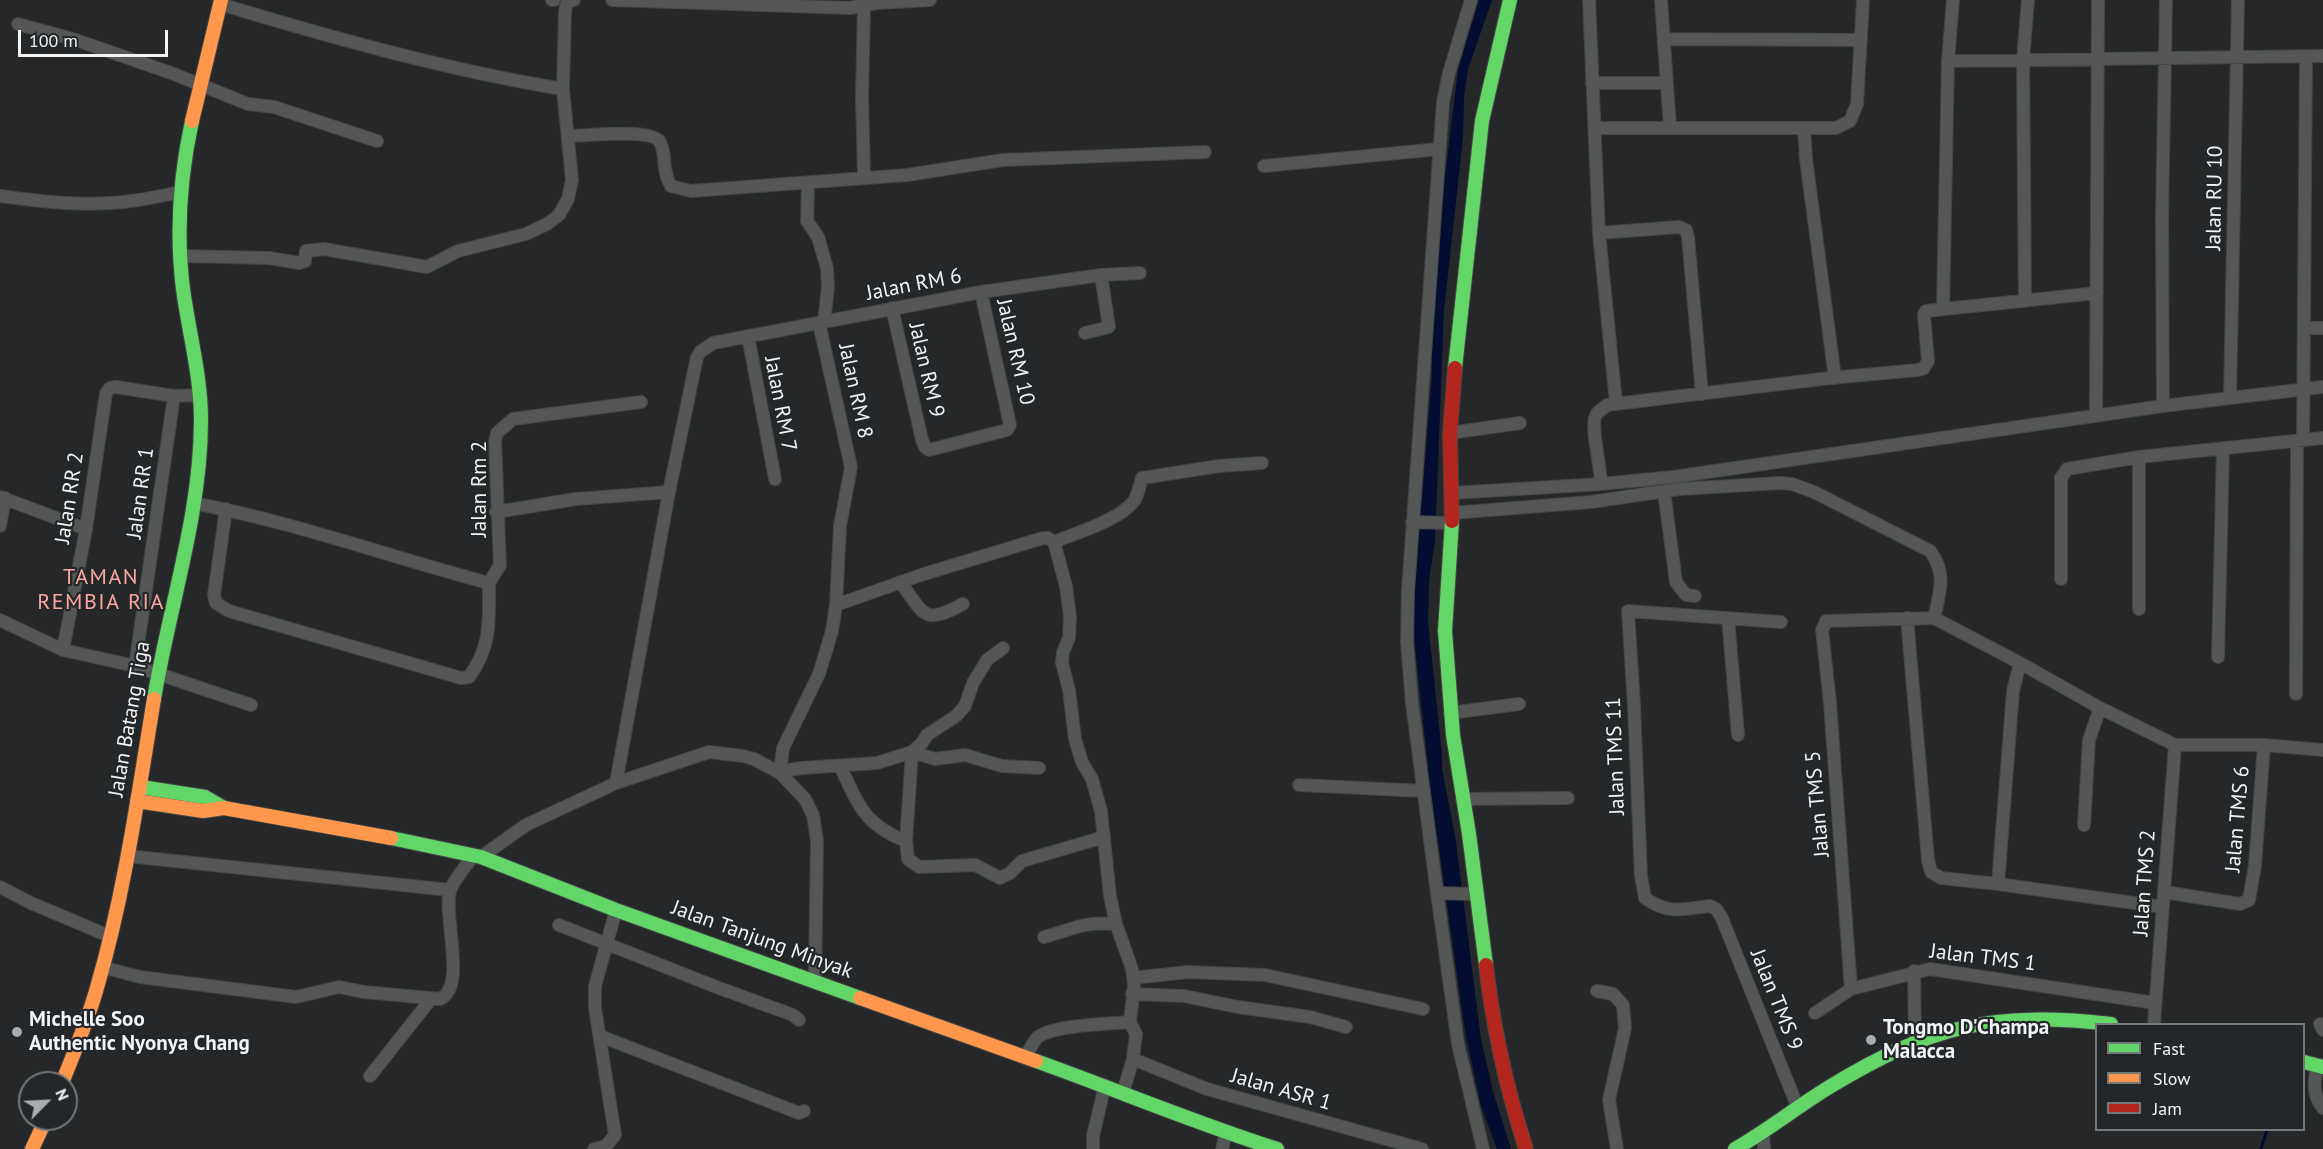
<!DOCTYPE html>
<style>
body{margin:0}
#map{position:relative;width:2323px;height:1149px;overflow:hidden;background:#252728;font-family:"PT Sans",sans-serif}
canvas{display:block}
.legend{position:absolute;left:2095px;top:1023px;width:210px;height:108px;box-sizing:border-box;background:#242729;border:2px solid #76797a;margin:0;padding:8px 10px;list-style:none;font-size:18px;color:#f1f3f4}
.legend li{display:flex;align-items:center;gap:12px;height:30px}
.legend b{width:30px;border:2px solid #76797a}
.north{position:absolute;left:18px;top:1071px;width:60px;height:60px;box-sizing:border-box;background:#242729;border:2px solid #76797a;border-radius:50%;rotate:66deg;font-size:16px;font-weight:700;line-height:24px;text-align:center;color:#f1f3f4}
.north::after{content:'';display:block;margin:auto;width:21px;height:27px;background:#aaacad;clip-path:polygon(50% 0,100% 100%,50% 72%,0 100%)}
.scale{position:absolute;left:18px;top:30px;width:150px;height:27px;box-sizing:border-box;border:3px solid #f1f3f4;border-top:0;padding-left:8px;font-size:18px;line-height:21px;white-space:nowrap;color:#f1f3f4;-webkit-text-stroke:4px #242729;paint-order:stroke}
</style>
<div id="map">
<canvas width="2323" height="1149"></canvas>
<ul class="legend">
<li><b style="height:8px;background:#63d668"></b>Fast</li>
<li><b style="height:8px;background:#ff974d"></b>Slow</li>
<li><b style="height:8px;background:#b3261e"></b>Jam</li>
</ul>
<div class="north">N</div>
<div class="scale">100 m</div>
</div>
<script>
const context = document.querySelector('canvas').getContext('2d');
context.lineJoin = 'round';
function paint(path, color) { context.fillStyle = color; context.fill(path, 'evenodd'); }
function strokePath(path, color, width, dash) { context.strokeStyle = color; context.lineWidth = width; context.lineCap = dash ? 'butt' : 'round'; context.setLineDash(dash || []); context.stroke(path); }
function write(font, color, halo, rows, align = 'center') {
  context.font = font + ' "PT Sans",sans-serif'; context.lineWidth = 4.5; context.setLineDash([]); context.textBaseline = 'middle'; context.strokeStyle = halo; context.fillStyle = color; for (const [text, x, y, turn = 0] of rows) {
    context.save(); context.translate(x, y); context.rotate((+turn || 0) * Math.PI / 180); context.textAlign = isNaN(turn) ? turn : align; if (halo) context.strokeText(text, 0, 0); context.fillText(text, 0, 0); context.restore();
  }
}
paint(new Path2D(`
 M1479,0h13l-24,69 -4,28 -1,41 -19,172 -9,231 -6,40 -1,41 14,132v15l14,72 25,199 13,55 17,54h-14l-16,-43 -16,-75 -35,-246 -15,-138 -2,-39 19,-233 -2,-75 28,-230z`), '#030d31');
strokePath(new Path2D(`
 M2261,1149l6,-19`), '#030d31', 3);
const street = new Path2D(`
 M552,0h2
 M612,0l238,8 27,-5 53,-3
 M1471,0l-22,73 -6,29 -35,489 -1,51 5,61 25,190 21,151 25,105
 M1589,0l10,233 17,170
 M1661,0l9,128
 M220,4c113,34 227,66 343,85l2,-78 2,-9 7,-2
 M864,6l-2,91 2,81
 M18,24l55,15 101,35 74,30 26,3 103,34
 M1664,39l197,1
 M1948,61l375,-5
 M1592,83h75
 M1595,128h241l14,-7 7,-17 6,-104
 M1804,128l2,31 29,219
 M569,136c17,0 82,-8 91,6 7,13 1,28 11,44l20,5 216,-16 96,-15 202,-8
 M1264,166l175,-17
 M808,183l-1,38 11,16 9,31 1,19 -4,35
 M0,196c43,6 87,11 131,5 17,-2 34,-6 50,-9
 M1599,233l80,-6 7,3 2,7 14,157
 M181,256l88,2 30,5 6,-2 1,-10 18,-2 103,18 31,-16 68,-17 21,-10 12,-9 9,-16 4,-19 -9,-91
 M2025,301l-2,-241 5,-60
 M892,308l30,132 3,7 4,3 78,-20 3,-5 -29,-133
 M1943,308l5,-247 5,-61
 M2305,328h18
 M1085,333l24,-6 -8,-52
 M748,336l27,143
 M2230,397l8,-397
 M2163,406l-1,-189 4,-217
 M2096,416l2,-416
 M1450,433l70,-10
 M2303,440l3,-384
 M1601,484c0,-16 -11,-59 -5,-69 2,-4 8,-7 11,-10l223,-27 88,-8 6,-2 4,-7 -4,-46 2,-4 171,-18
 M1664,491l12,91 10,13 9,1
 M1452,493l149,-9 72,-7 490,-71 160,-19
 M0,497l86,32
 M193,503c101,19 197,54 296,80
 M226,509l-12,86 2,8 13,8 232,67 8,-1c23,-31 20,-59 20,-94
 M496,512l80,-13 93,-7 28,-135 3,-5 13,-9 268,-51 120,-17 39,-2
 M1452,513l139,-11 88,-13 101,-6 12,1 22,8 116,59c17,22 10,41 4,67
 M1412,522l39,1
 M0,526l5,-28
 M1054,542c22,-9 66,-22 80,-41 4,-6 6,-16 8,-23l77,-12 43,-3
 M2061,579v-101l6,-9 72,-12 184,-19
 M900,582c25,32 22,44 63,22
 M489,583l11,-18 -5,-123 2,-9 16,-14 128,-17
 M836,605l88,-31 119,-36h5l6,4 12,44 4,31 -1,21 -6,14 -1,11 7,27 6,49 7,23 10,17 9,32 9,85 6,28 16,45 2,16 -4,37 6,12 -3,25 -10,33
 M2139,609v-152
 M1728,618l10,117
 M1907,618l21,242 3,12 10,6 57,6 165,23
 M0,620l63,30 72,16 116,39
 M1781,622l-153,-11 6,94 7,171 4,22c24,17 37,11 65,8l6,3 5,7 77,192
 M63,650l23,-121 20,-136 4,-5 6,-1 58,9 26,-1
 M2218,657l5,-209
 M135,666l39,-270
 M2296,694l1,-253
 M1450,713l69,-9
 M912,752l-6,89 2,18 11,8 56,-2 25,13 10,-5 12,-12 82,-24
 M912,752l23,7 30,-4 37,11 37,2
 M840,766c18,38 24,59 66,75
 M780,773l3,-25 36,-74 13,-43 4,-26 4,-79 11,-59 -32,-144
 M782,775l7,-5 13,-2 75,-5 35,-11 10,-9 5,-8 29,-19 9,-10 8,-23 14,-23 16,-12
 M616,783l53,-291
 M1299,785l125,6
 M1462,799l106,-1
 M2084,825l5,-85 11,-32
 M127,856l323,34
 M481,857l45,-32 90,-42 93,-31 34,4 11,3 26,14 25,26 8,16 4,26 -2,141
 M1998,884l15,-193 7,-28
 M0,887l31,16 78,33
 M2164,892l76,12 9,-4 6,-35 9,-120
 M1437,893l36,1
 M559,925l160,63 74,27 6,5
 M1044,937c30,-8 40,-16 72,-13
 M102,967l38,10 156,20 43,-10 25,5 76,7c27,-12 3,-82 10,-108 4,-12 16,-25 24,-36
 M1914,971l1,70
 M1133,978l55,-6 77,3 158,34
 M1851,989l-21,-286 -8,-73 4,-9 108,-3 86,45 80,45 75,37h89l59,5
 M1597,991l16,3 10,11 2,23 -16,72 8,49
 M1132,994l52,2 54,11 72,10 36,10
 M1815,1013l36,-24 79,-20 225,34
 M2154,1024l21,-279
 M2320,1024l3,6
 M600,1036l199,77 5,-2
 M1025,1057c4,-6 8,-15 13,-20 16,-12 70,-13 92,-15
 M1133,1059l74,30 215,60
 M2317,1066c-3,16 -5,29 6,42
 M370,1076l61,-77
 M1763,1132l1,17
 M594,1149l12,-3 9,-11 -20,-127v-22l21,-76
 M1093,1149v-13l12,-51
 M1222,1149l4,-16`);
const fast = new Path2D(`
 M1455,368l27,-247 28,-121
 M1452,521l-7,110 8,104 16,99 17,131
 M154,699c15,-92 47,-184 47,-279 0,-44 -12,-87 -18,-131 -7,-56 -3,-113 9,-168
 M141,787l64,10 19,11
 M391,838l90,19 135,53 244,88
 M1036,1061c81,29 159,62 241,88
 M2304,1062l19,5
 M1735,1149c33,-19 63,-43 96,-63 101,-61 163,-75 280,-62`);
const slow = new Path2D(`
 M192,121l29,-121
 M137,801l66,10 21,-3 167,30
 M860,998l176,63
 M62,1083c13,-33 27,-65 36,-99 27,-93 40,-189 56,-285
 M32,1149l14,-30`);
const jam = new Path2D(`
 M1452,521l-2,-88 5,-65
 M1486,965c7,62 21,125 40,184`);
strokePath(street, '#434546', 14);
strokePath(fast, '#434546', 16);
strokePath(slow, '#434546', 16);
strokePath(jam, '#434546', 16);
strokePath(street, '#555656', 12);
strokePath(fast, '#63d668', 14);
strokePath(slow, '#ff974d', 14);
strokePath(jam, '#b3261e', 14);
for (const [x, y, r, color] of [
 [17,1032,6,"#aaacad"],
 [1871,1040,6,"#aaacad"]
]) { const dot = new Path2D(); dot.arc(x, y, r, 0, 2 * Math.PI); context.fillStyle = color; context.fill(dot); strokePath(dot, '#242729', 2); }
write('21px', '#f1f3f4', '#242729', [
 ["Jalan RU 10",2215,198,-89],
 ["Jalan RM 6",914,285,-11],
 ["Jalan RM 10",1015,352,77],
 ["Jalan RM 9",926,370,77],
 ["Jalan RM 8",855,391,78],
 ["Jalan RM 7",780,404,79],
 ["Jalan Rm 2",480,489,-90],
 ["Jalan RR 1",141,493,-82],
 ["Jalan RR 2",70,498,-81],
 ["Jalan Batang Tiga",130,719,-80],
 ["Jalan TMS 11",1616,756,-92],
 ["Jalan TMS 5",1818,804,-95],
 ["Jalan TMS 6",2238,819,-85],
 ["Jalan TMS 2",2145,883,-86],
 ["Jalan Tanjung Minyak",762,940,20],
 ["Jalan TMS 1",1983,958,7],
 ["Jalan TMS 9",1776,1000,68],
 ["Jalan ASR 1",1281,1090,16]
]);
write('bold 21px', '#f1f3f4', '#242729', [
 ["Michelle Soo",29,1020],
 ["Authentic Nyonya Chang",29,1044],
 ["Tongmo D'Champa",1883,1028],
 ["Malacca",1883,1052]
], 'left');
context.letterSpacing = '1.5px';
write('22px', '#fba7a0', '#242729', [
 ["TAMAN",101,578],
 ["REMBIA RIA",101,603]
]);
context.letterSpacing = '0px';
</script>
